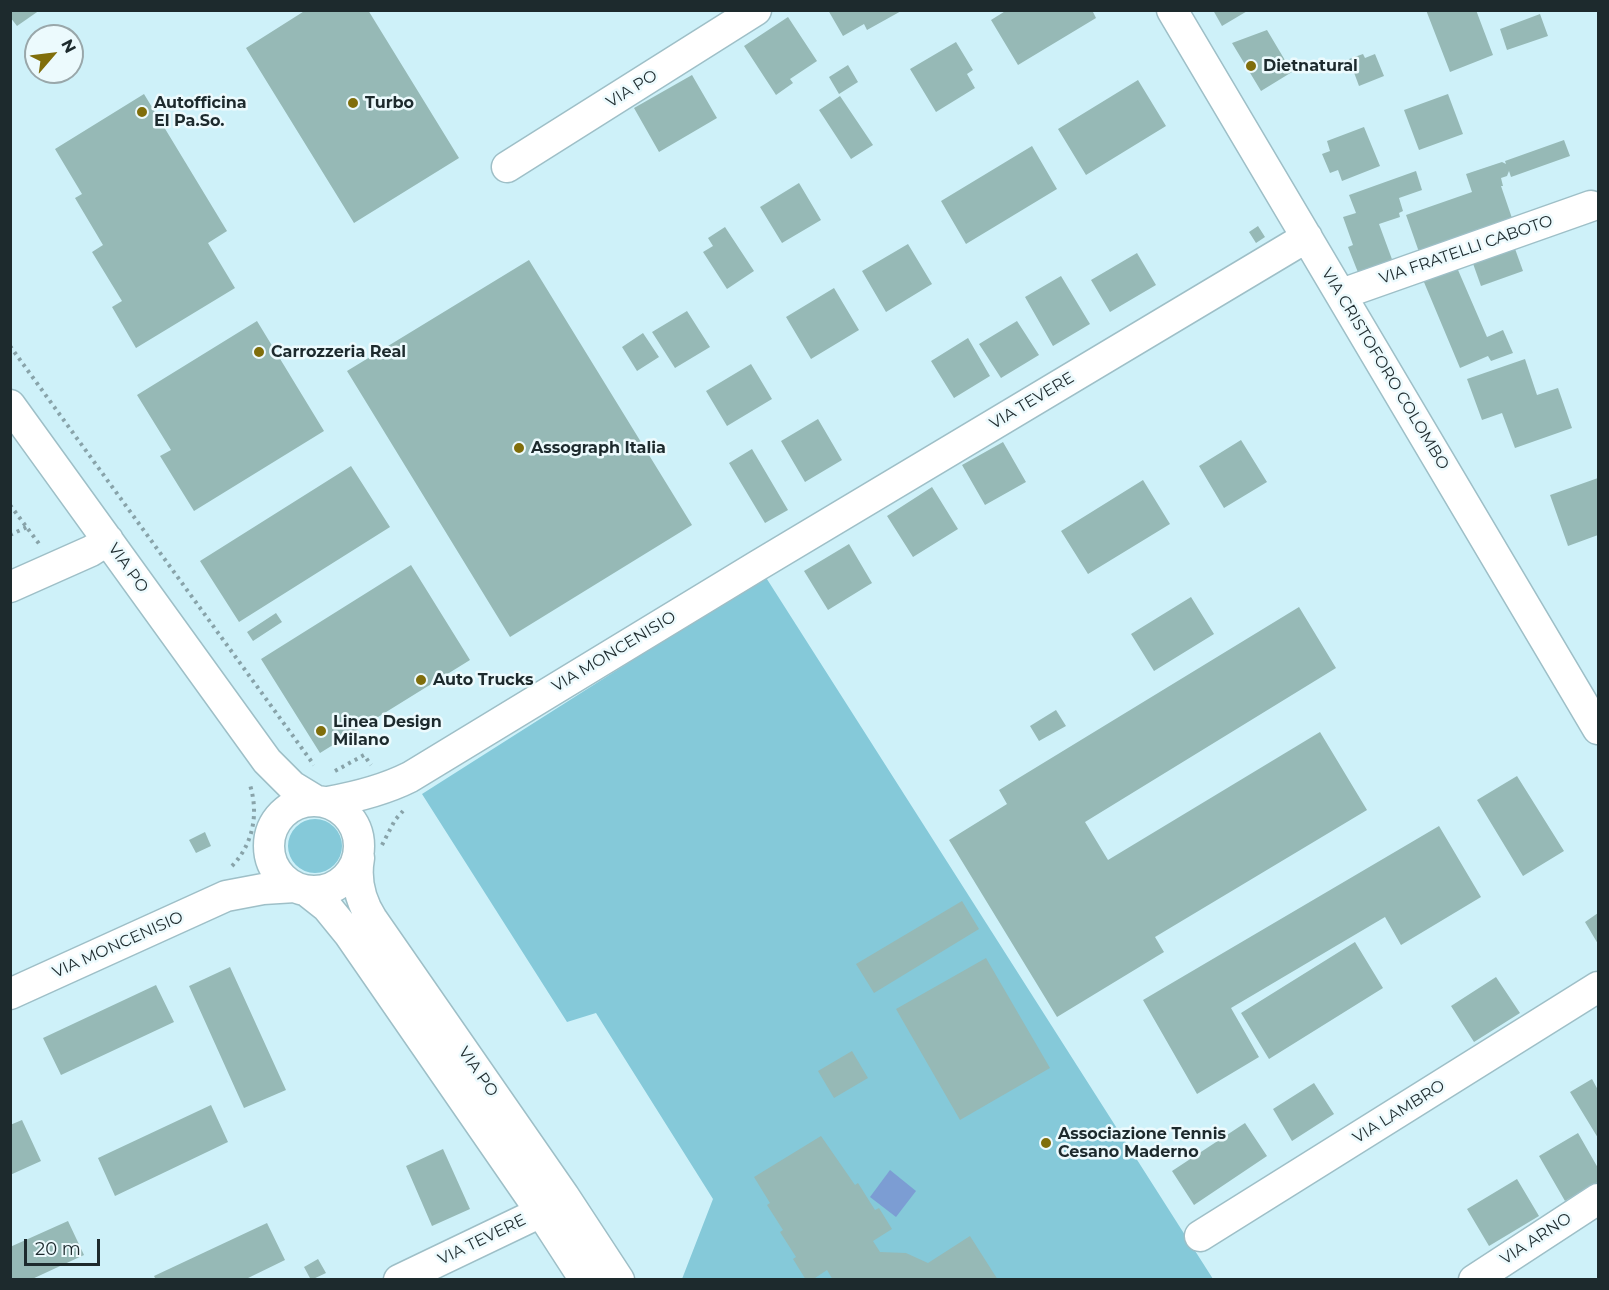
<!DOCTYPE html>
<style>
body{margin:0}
#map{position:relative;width:1609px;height:1290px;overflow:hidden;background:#cef1f9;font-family:Montserrat,sans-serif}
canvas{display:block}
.frame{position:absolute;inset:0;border:12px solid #1d2a2d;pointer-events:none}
.north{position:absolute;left:24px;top:24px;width:60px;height:60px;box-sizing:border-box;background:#ecfafd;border:2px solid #99a7aa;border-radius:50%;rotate:62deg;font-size:16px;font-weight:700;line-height:24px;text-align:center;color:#1d2a2d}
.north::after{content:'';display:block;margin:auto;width:21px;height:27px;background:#806e0b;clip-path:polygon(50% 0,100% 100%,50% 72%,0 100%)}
.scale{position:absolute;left:24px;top:1239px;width:76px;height:27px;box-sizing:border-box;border:3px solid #1d2a2d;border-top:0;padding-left:8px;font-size:18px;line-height:21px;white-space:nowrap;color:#1d2a2d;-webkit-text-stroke:4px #ecfafd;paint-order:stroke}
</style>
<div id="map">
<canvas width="1609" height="1290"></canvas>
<div class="frame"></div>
<div class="north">N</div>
<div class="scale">20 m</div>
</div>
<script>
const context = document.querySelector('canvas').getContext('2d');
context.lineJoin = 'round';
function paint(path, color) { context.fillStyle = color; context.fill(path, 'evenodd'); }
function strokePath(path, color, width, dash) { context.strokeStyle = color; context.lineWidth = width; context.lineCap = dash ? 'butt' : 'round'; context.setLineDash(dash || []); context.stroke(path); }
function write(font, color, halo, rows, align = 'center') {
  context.font = font + ' Montserrat,sans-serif'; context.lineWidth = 5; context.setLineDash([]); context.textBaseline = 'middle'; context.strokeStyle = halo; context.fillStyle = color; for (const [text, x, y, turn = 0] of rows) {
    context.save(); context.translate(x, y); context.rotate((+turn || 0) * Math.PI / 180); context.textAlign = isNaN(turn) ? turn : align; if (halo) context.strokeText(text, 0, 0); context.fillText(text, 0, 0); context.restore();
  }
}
paint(new Path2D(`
 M765,576l448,703h-531l31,-80 -117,-186 -29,9 -145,-228z
 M288 846a27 27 0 1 1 54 0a27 27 0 1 1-54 0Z`), '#85c9d9');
paint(new Path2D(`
 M890,1170l26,21 -20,26 -26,-20z`), '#7c9dd3');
paint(new Path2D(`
 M10,10h30l-23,16 -7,-9z
 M306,10h62l91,148 -105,65 -108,-175z
 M828,10h75l-36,20 -3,-6 -21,12z
 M1007,10h85l4,8 -78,47 -27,-45z
 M1213,10h36l-27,16z
 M1426,10h50l17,45 -43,17z
 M1540,14l8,22 -41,14 -7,-21z
 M788,17l29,44 -27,18 3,4 -17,12 -32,-49z
 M1267,30l25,42 -31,19 -29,-48z
 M956,42l17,28 -6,4 8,14 -39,24 -26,-43z
 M1363,54l2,4 10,-4 9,22 -25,10 -10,-27z
 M848,65l10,17 -19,12 -10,-17z
 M692,75l25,43 -58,34 -25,-44z
 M1138,80l28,46 -80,49 -28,-46z
 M144,94l83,137 -19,12 27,45 -99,60 -24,-41 10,-6 -30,-49 11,-7 -28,-47 7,-4 -27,-45z
 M1448,94l15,40 -44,16 -15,-40z
 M840,96l33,49 -22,14 -32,-49z
 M1364,127l16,39 -38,15 -4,-11 -8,3 -8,-19 8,-3 -3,-10z
 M1564,140l6,16 -59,21 -2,-6 -2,5 -6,2 2,8h-2l13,38 -95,28 -13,-37 66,-23 -6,-18 36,-12 4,2 -1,-3z
 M1032,146l25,43 -91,55 -25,-43z
 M1416,171l6,19 -23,8 4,13 -4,2 1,4 -21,7 14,38 -34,13 -11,-28 5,-2 -10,-28 13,-4 -7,-18z
 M799,183l22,37 -39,23 -22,-36z
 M1258,226l7,11 -9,6 -7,-11z
 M725,227l29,44 -27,18 -24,-37 10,-6 -5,-8z
 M908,244l24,40 -46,28 -24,-41z
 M1514,246l9,25 -42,15 -10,-28z
 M1137,253l19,32 -46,27 -19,-32z
 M529,260l163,265 -182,112 -163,-266z
 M1455,263l32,74 16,-7 10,23 -22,8 -3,-5 -28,12 -39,-93z
 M1061,276l29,48 -37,22 -28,-49z
 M834,288l25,42 -48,29 -25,-42z
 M687,311l23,36 -35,21 -23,-36z
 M257,321l67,110 -130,80 -34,-55 11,-6 -34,-55z
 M1017,321l22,34 -38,23 -22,-34z
 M643,333l16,24 -22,14 -15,-24z
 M968,338l22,38 -36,22 -23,-37z
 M1525,359l12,36 21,-7 14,40 -57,20 -13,-35 -20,7 -15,-41z
 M751,364l21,35 -45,27 -21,-35z
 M818,419l24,41 -37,22 -24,-41z
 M1241,440l26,42 -43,26 -25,-42z
 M1003,442l23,40 -41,23 -23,-40z
 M752,449l36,61 -23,13 -36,-60z
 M351,466l39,61 -151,95 -39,-61z
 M1598,478v57l-30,11 -18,-51z
 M1143,480l27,44 -82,50 -27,-43z
 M932,487l26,42 -45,28 -26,-41z
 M849,544l23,39 -44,27 -24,-39z
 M411,565l59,95 -150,93 -59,-94z
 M1191,597l23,37 -60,37 -23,-37z
 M1299,607l37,61 -251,154 23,38 212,-128 47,78 -212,127 9,15 -107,65 -108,-177 58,-36 -8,-14z
 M276,613l6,9 -29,19 -6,-9z
 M1056,710l10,16 -27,15 -9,-15z
 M1517,776l47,75 -41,25 -46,-76z
 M1439,826l42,71 -80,48 -16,-28 -154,91 28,49 -62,37 -54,-94z
 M205,832l6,14 -15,7 -7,-13z
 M962,901l17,28 -105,64 -18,-29z
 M1598,913v31l-13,-22z
 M1355,942l28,46 -114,71 -28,-46z
 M986,958l64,110 -90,52 -64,-111z
 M230,967l56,123 -42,18 -55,-122z
 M1496,977l24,36 -46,29 -23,-36z
 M156,985l18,37 -113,53 -18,-37z
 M852,1051l16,27 -34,20 -16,-27z
 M1592,1079l6,11v48l-28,-46z
 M1314,1083l20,31 -42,27 -19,-32z
 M211,1105l17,37 -113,54 -17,-38z
 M22,1120l19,41 -31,14v-50z
 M1245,1123l22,33 -73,49 -22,-34z
 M1578,1133l20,35v14l-33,19 -26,-45z
 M821,1136l34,49 3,-2 17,27 4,-2 13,21 -19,12 7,11 26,1 22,10 42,-27 28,44h-165l-6,-10 -15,10h-6l-13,-21 3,-2 -16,-25 3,-2 -16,-25 3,-2 -16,-26z
 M443,1149l27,60 -38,17 -26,-60z
 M1517,1179l22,37 -50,30 -22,-37z
 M68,1221l16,34 -54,25h-20v-33z
 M267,1223l18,37 -41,20h-88l-2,-4z
 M318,1259l8,14 -15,7 -7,-13z`), '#96b9b6');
const minor = new Path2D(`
 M1172,10l426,719
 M507,167l249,-157
 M1342,296l11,-6 238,-84
 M10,405l257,356 25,25 23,14
 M10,587l81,-36 17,-11
 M269 846a45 45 0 1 1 90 0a45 45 0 1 1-90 0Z
 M328,802c28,-5 56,-12 82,-25l347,-211 550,-329
 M359,858c-4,22 1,42 13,61l192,277 55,84
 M308,892l19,15 22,27 192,278 44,68
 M10,994l216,-98 37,-7 32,-2
 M1200,1236l398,-249
 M399,1280l142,-68 16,-11
 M1474,1280l124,-81`);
strokePath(minor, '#9ebfc7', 33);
strokePath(new Path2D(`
 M10,346l304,419
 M10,505l30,40
 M10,535l17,-8
 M335,771l29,-16 7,10
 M382,845l13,-25 8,-9
 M232,866c21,-22 27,-52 18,-81`), '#88a3a9', 4, [3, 4.5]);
strokePath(minor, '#fff', 30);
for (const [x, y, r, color] of [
 [1251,66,6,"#806e0b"],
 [353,103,6,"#806e0b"],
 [142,112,6,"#806e0b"],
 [259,352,6,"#806e0b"],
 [519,448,6,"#806e0b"],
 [421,680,6,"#806e0b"],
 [321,731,6,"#806e0b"],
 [1046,1143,6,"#806e0b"]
]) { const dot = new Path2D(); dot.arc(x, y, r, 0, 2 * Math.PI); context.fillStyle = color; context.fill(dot); strokePath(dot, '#ecfafd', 2); }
write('bold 16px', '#1d2a2d', '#ecfafd', [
 ["Dietnatural",1263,66],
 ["Autofficina",154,103],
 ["El Pa.So.",154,121],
 ["Turbo",365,103],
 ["Carrozzeria Real",271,352],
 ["Assograph Italia",531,448],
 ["Auto Trucks",433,680],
 ["Linea Design",333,722],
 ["Milano",333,740],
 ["Associazione Tennis",1058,1134],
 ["Cesano Maderno",1058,1152]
], 'left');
write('16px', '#1d2a2d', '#ecfafd', [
 ["VIA PO",632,89,-32],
 ["VIA FRATELLI CABOTO",1466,250,-19],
 ["VIA CRISTOFORO COLOMBO",1385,369,59],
 ["VIA TEVERE",1032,401,-31],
 ["VIA PO",128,568,54],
 ["VIA MONCENISIO",614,652,-31],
 ["VIA MONCENISIO",118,945,-24],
 ["VIA PO",478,1072,55],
 ["VIA LAMBRO",1399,1112,-32],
 ["VIA ARNO",1536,1239,-33],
 ["VIA TEVERE",482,1240,-26]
]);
</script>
